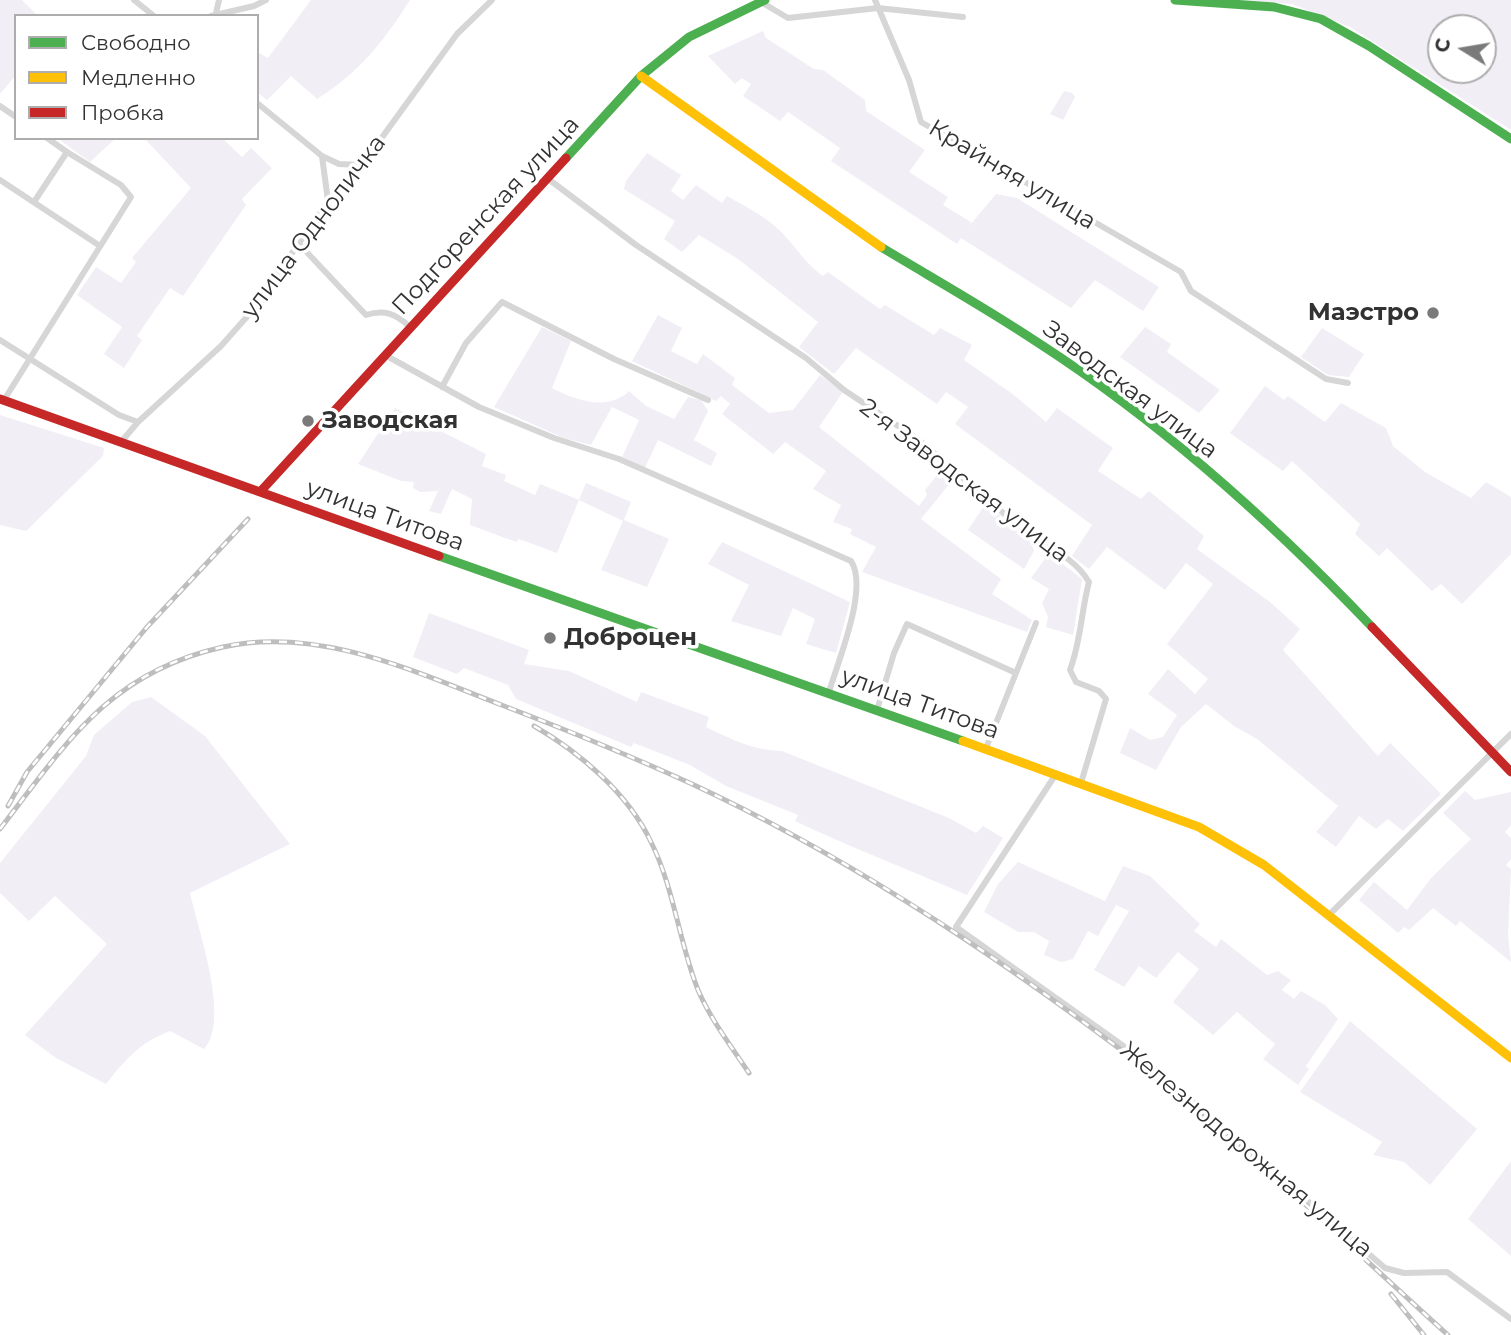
<!DOCTYPE html>
<meta charset="utf-8">
<style>
body{margin:0}
#map{position:relative;width:1511px;height:1335px;overflow:hidden;background:#fff;font-family:Montserrat,sans-serif}
canvas{display:block}
.legend{position:absolute;left:14px;top:14px;width:245px;height:126px;box-sizing:border-box;background:#fff;border:2px solid #adadad;margin:0;padding:9px 12px;list-style:none;font-size:21px;color:#323232}
.legend li{display:flex;align-items:center;gap:14px;height:35px}
.legend b{width:35px;border:2px solid #adadad}
.north{position:absolute;left:1427px;top:14px;width:70px;height:70px;box-sizing:border-box;background:#fff;border:2px solid #adadad;border-radius:50%;rotate:281deg;font-size:19px;font-weight:700;line-height:28px;text-align:center;color:#323232}
.north::after{content:'';display:block;margin:auto;width:24px;height:32px;background:#7a7a7a;clip-path:polygon(50% 0,100% 100%,50% 72%,0 100%)}
</style>
<div id="map">
<canvas width="1511" height="1335"></canvas>
<ul class="legend">
<li><b style="height:9px;background:#4caf50"></b>Свободно</li>
<li><b style="height:9px;background:#ffc107"></b>Медленно</li>
<li><b style="height:9px;background:#c62828"></b>Пробка</li>
</ul>
<div class="north">С</div>
</div>
<script>
const context = document.querySelector('canvas').getContext('2d');
context.lineJoin = 'round';
function paint(path, color) { context.fillStyle = color; context.fill(path, 'evenodd'); }
function strokePath(path, color, width, dash) { context.strokeStyle = color; context.lineWidth = width; context.lineCap = dash ? 'butt' : 'round'; context.setLineDash(dash || []); context.stroke(path); }
function write(font, color, halo, rows, align = 'center') {
  context.font = font + ' Montserrat,sans-serif'; context.lineWidth = 7; context.setLineDash([]); context.textBaseline = 'middle'; context.strokeStyle = halo; context.fillStyle = color; for (const [text, x, y, turn = 0] of rows) {
    context.save(); context.translate(x, y); context.rotate((+turn || 0) * Math.PI / 180); context.textAlign = isNaN(turn) ? turn : align; if (halo) context.strokeText(text, 0, 0); context.fillText(text, 0, 0); context.restore();
  }
}
paint(new Path2D(`
 M0,0h22l16,16h-22v59l-16,19z
 M311,0h99c-26,41 -51,73 -93,99l-26,-23 -24,24 -10,-8v-40l11,6z
 M1238,0h273v130l-161,-103 -58,-23zM1441,28h42v42h-42z
 M763,31l3,7 48,31 9,1 42,30 1,11 59,39 -16,22 39,25 -5,8 28,17 -2,4 27,-32 21,4 142,89 -16,24 -48,-31 -24,28 -110,-70 -4,6 -126,-83 9,-13 -52,-36 -8,9 -37,-25 8,-12 -9,-6 -7,6 -27,-28z
 M1064,91l8,2 3,4 -12,23 -13,-6z
 M57,138h59l-26,24z
 M144,138h78l20,19 9,-9 21,20 -30,31 4,6 -63,91 -13,-8 -33,48 5,4 -18,28 -20,-14 18,-27 -45,-32 19,-28 25,16 15,-21 -4,-4 59,-70z
 M647,153l34,22 -10,16 12,9 13,-15 26,18 5,-7c21,12 42,22 58,40 14,15 21,28 38,40l5,-4 52,37 5,-4 49,30 6,-7 32,17 -8,15 50,35 32,27 11,-14 56,40 -15,23 43,28 8,-8 55,45 -7,13 73,53 30,27 -17,21 95,106 12,-13 51,51 -38,37 -15,-12 -12,10 -17,-13 -23,31 -20,-15 22,-26 -81,-67 -23,-13 -28,-22 -25,23 -25,43 -36,-17 10,-25 20,12 13,-3 14,-22 -29,-21 20,-25 27,25 13,-15 -41,-35 46,-60 -27,-21 -21,27 -58,-43 -18,22 -17,-13 20,-31 -137,-101 13,-17 -22,-15 -9,12 -81,-56 -22,26 -35,-27 19,-25 -80,-63 -39,-24 -17,17 -18,-13 11,-18 -51,-32 2,-8z
 M658,315l24,13 -11,23 26,13 6,-10 32,24 -3,7 37,28 24,-3 27,-35 23,17 -24,35 100,79 8,-11 -2,-5 18,-22 12,9 -34,42 80,60 -9,15 40,26 -5,12 -165,-60 14,-25 -26,-13 2,-5 -19,-7 8,-17 -28,-16 13,-18 -41,-29 -12,12 -51,-40 8,-10 -9,-8 -5,5 -84,-40z
 M542,327l29,14 -19,47c23,12 56,24 77,3l17,15 28,13 14,-22 13,3 7,11 -14,29 23,13 -6,13 -53,-26 -13,28 -23,-11 17,-37 -27,-13 -21,38 -27,-7 -70,-31z
 M1145,327l26,17 -4,8 53,38 -21,23 -79,-56z
 M1322,328l42,26 -15,23 -21,-2 -27,-18z
 M1265,386l19,14 4,-4 37,26 16,-19 45,25 7,18 32,26 46,26 15,-16 25,15v57l-49,50 -21,-20 -9,7 -45,-43 -8,8 -24,-22 5,-10 -68,-63 -9,10 -53,-38z
 M395,408l91,46 -4,12 24,9 -2,6 31,14 5,-11 39,16 7,-17 45,19 -7,18 45,19 -22,48 -46,-17 22,-49 -44,-21 -22,53 -38,-14 -3,3 -46,-17 2,-26 -20,-10 -11,25 -12,-3 9,-20 -18,1 -7,-4 1,-6 -13,-1 -43,-17z
 M0,415l104,33 -1,8 -77,75 -26,-6z
 M986,503l45,40 3,8 -10,18 -56,-39z
 M722,542l128,60 -14,51 -30,-9 9,-25 -22,-11 -12,28 -50,-15 18,-36 -41,-21z
 M1049,553l33,26 -9,56 -27,-8 2,-10 -6,-14 7,-14 -18,-11z
 M429,613l100,37 -5,14 45,7 68,31 4,-10 68,25 -3,10c26,13 47,23 76,24l167,67 27,15 7,-7 20,12 -36,57c-57,-25 -115,-47 -172,-74l3,-6 -72,-29 -36,-21 -56,-22 -3,4 -115,-48 -8,-14 -44,-17 -7,6 -44,-17z
 M151,697l54,39 85,108 -100,49c8,36 41,128 14,156l-34,-18c-31,12 -44,28 -64,53l-50,-26 -31,-23 82,-91 -52,-48 -26,25 -29,-28v-30l86,-107 8,-21 38,-33z
 M1465,791l10,9 36,-8v33l-6,7 6,6v21l-5,6 5,4 -3,66 3,27 -51,-41 -4,5 -23,-18 -24,22 -5,-3 -6,6 -39,-33 15,-18 33,28 24,-32 40,-39 -28,-26z
 M1018,862l87,39 18,-35 27,10 50,48 -6,7 22,16 5,-8 46,36 11,-4 13,9 -9,10 12,9 7,-8 24,14 13,14 -32,47 3,3 -11,16 -35,-26 12,-15 -38,-32 -24,23 -40,-33 26,-33 -21,-17 -22,26 -17,-12 -15,21 -30,-17 35,-59 -13,-6 -18,31 -10,-5 -15,28 -12,3 -17,-7 5,-14 -15,-9h-16l-34,-20 14,-28z
 M1350,1021l127,108 -47,56 -26,-23 -31,-7 9,-13 -82,-50z
 M1511,1161v95l-43,-37z`), '#f1eef6');
strokePath(new Path2D(`
 M134,0l20,16
 M875,0l34,80 12,42 260,150 10,19 135,88 22,4
 M761,2l27,16 90,-10 85,9
 M216,13l3,-13
 M211,16l43,-10 12,-6
 M257,103l65,53 6,45
 M0,106l16,11
 M322,156l17,8 23,1
 M547,178l89,67 170,113 38,32 75,50 120,104c20,7 39,20 50,38 -8,30 -8,59 -19,88l6,12 23,9 7,8 -25,84
 M0,180l100,66
 M34,202l33,-50 -20,-14
 M300,245l66,70c19,-6 30,-1 44,12
 M0,340l119,75 19,7
 M385,355l94,52 75,31 65,21 232,102c18,27 -13,100 -22,131
 M442,387l24,-44 36,-41 112,57 94,41
 M4,400l127,-203 -10,-12 -54,-33
 M121,442l17,-20 83,-76 31,-35 76,-110 34,-36 95,-131 35,-34
 M877,710l17,-57 13,-29 109,49
 M986,748l50,-125
 M1056,774l-100,153 197,140 232,201 19,5 43,-1 64,47
 M1329,915l182,-181`), '#d6d6d6', 6);
strokePath(new Path2D(`
 M1175,0l99,7 47,12 48,27 142,93
 M566,158l75,-82 48,-39 76,-37
 M881,247c53,32 107,62 159,97 122,79 232,178 332,283
 M439,556l524,185`), '#4caf50', 9);
strokePath(new Path2D(`
 M641,76l240,171
 M963,741l236,86 65,38 247,193`), '#ffc107', 9);
strokePath(new Path2D(`
 M0,399l439,157
 M260,492l306,-334
 M1372,627l139,145`), '#c62828', 9);
const rail = new Path2D(`
 M534,726c45,26 94,67 117,116 23,46 28,100 47,148 13,30 33,56 51,83
 M8,806l19,-34 120,-145 101,-108
 M0,829c66,-86 110,-157 223,-182 95,-21 190,24 276,57 65,25 130,51 193,80 159,74 310,175 449,281 108,83 206,179 307,270
 M1391,1294l33,41`);
strokePath(rail, '#bebebe', 5);
strokePath(rail, '#fff', 2.5, [8]);
for (const [x, y, r, color] of [
 [1433,313,7,"#7a7a7a"],
 [308,421,7,"#7a7a7a"],
 [550,638,7,"#7a7a7a"]
]) { const dot = new Path2D(); dot.arc(x, y, r, 0, 2 * Math.PI); context.fillStyle = color; context.fill(dot); strokePath(dot, '#fff', 2.5); }
write('24px', '#323232', '#fff', [
 ["Крайняя улица",1012,175,31],
 ["Подгоренская улица",486,216,-47],
 ["улица Одноличка",314,227,-53],
 ["Заводская улица",1130,390,37],
 ["2-я Заводская улица",964,481,37],
 ["улица Титова",385,516,20],
 ["улица Титова",920,704,20],
 ["Железнодорожная улица",1246,1150,40]
]);
write('bold 24px', '#323232', '#fff', [
 ["Маэстро",1419,313,"right"],
 ["Заводская",322,421],
 ["Доброцен",564,638]
], 'left');
</script>
